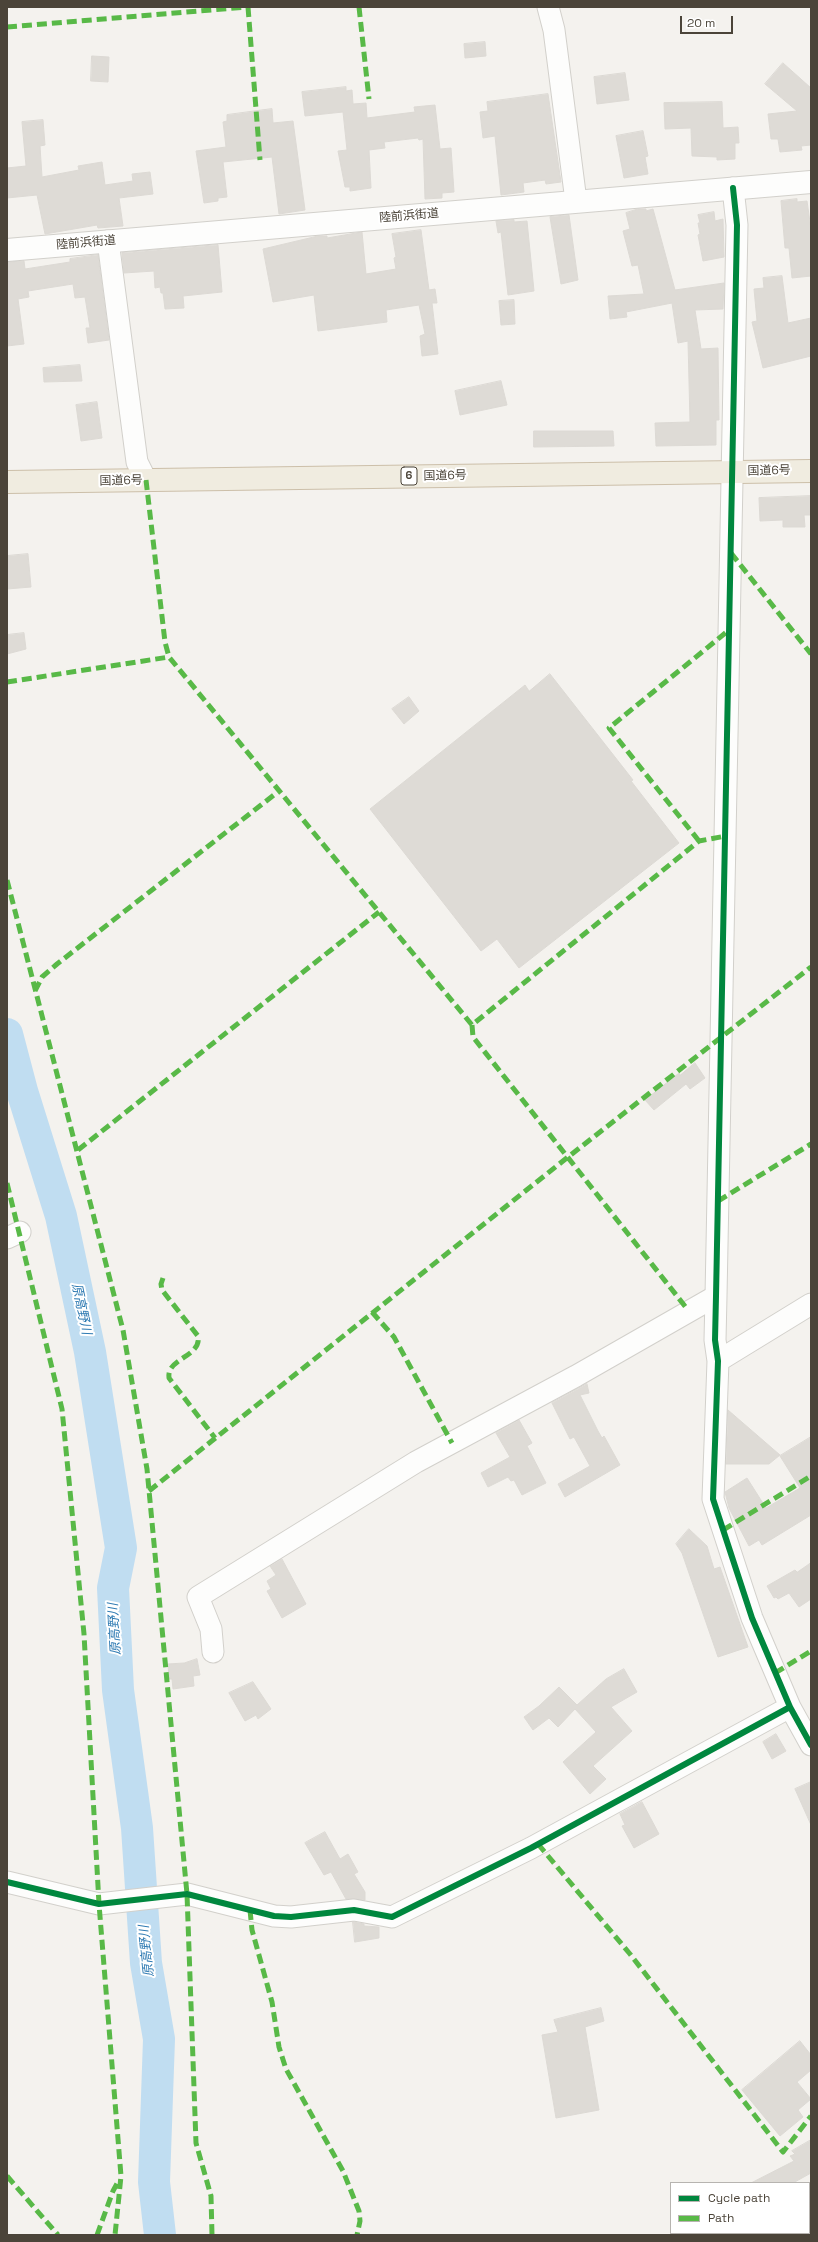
<!DOCTYPE html>
<meta charset="utf-8">
<style>
body{margin:0}
#map{position:relative;width:818px;height:2242px;overflow:hidden;background:#f4f2ee;font-family:"Space Grotesk",sans-serif}
canvas{display:block}
.frame{position:absolute;inset:0;border:8px solid #4b4439;pointer-events:none}
.legend{position:absolute;left:670px;top:2182px;width:140px;height:52px;box-sizing:border-box;background:#fff;border:1px solid #b7b4b0;margin:0;padding:5px 7px;list-style:none;font-size:12px;color:#4b4439}
.legend li{display:flex;align-items:center;gap:8px;height:20px}
.legend b{width:20px;border:1px solid #b7b4b0}
.scale{position:absolute;left:680px;top:16px;width:53px;height:18px;box-sizing:border-box;border:2px solid #4b4439;border-top:0;padding-left:5px;font-size:12px;line-height:14px;white-space:nowrap;color:#4b4439;-webkit-text-stroke:3px #fff;paint-order:stroke}
</style>
<div id="map">
<canvas width="818" height="2242"></canvas>
<div class="frame"></div>
<ul class="legend">
<li><b style="height:5px;background:#00873e"></b>Cycle path</li>
<li><b style="height:5px;background:#58b947"></b>Path</li>
</ul>
<div class="scale">20 m</div>
</div>
<script>
const context = document.querySelector('canvas').getContext('2d');
context.lineJoin = 'round';
function strokePath(path, color, width, dash) { context.strokeStyle = color; context.lineWidth = width; context.lineCap = dash ? 'butt' : 'round'; context.setLineDash(dash || []); context.stroke(path); }
function paint(path, color) { context.fillStyle = color; context.fill(path, 'evenodd'); }
function write(font, color, halo, rows, align = 'center') {
  context.font = font + ' "Space Grotesk","Noto Sans JP",sans-serif'; context.lineWidth = 4; context.setLineDash([]); context.textBaseline = 'middle'; context.strokeStyle = halo; context.fillStyle = color; for (const [text, x, y, turn = 0] of rows) {
    context.save(); context.translate(x, y); context.rotate((+turn || 0) * Math.PI / 180); context.textAlign = isNaN(turn) ? turn : align; if (halo) context.strokeText(text, 0, 0); context.fillText(text, 0, 0); context.restore();
  }
}
strokePath(new Path2D(`
 M7,1034l15,57 39,125 29,136 31,196 -8,40 5,102 19,138 9,135 13,76 -5,143 6,53`), '#c0ddf1', 32);
const building = new Path2D(`
 M485,42l1,14 -21,2 -1,-14z
 M92,56l17,1 -1,25 -17,-1z
 M783,63l28,25v57l-10,1 1,4 -22,2 -2,-13h-7l-3,-25 29,-3 -32,-27z
 M625,73l4,27 -32,4 -3,-27z
 M346,87v4l6,-1 1,14 13,-1 1,15 48,-6 -1,-5 21,-2 5,44 11,-1 3,44 -12,1v5l-17,1 -2,-60 -4,1 -1,-2 -34,4 1,6 -16,2 2,38 -21,3v-4h-5l-7,-36 9,-1 -4,-38 -38,4 -3,-24z
 M548,94l13,88 -15,2 -1,-4 -22,3 1,9 -23,3 -6,-59 -12,2 -3,-26 8,-1 -1,-9z
 M722,102l1,26 15,-1 1,16h-4v16l-18,1v-3l-25,-1 -1,-28 -26,1 -1,-26z
 M272,109l1,14 20,-2 12,89 -26,4 -7,-57 -49,5 4,35 -9,1v3l-14,2 -8,-52 30,-4 -3,-25 4,-1v-6z
 M43,120l2,25 -5,1 2,31 37,-7 -1,-4 24,-4 3,23 28,-4 -1,-7 18,-2 3,22 -34,4 4,28 -25,2 -1,-3 -52,9 -8,-39 -30,3v-30l19,-2 -4,-44z
 M643,131l5,25 -3,1 3,17 -24,4 -8,-42z
 M797,199v3l10,-1 4,28v47l-19,2 -3,-30h-4l-4,-47z
 M638,209h8v2l7,-2 22,81 49,-7 -1,26 -28,1 6,39 17,-1 1,72h-3v25l-60,1 -1,-23 35,-1 -2,-81 -10,2 -6,-40 -46,9 1,5 -17,2 -2,-23 36,-2 -6,-29 -6,1 -9,-35 7,-2 -4,-16z
 M714,212l1,9 8,-2 1,38 -21,4 -5,-26 2,-1 -2,-11h2l-2,-8z
 M569,215l9,65 -17,4 -11,-67z
 M514,220v2l13,-1 7,70 -26,4 -7,-63 -3,1 -2,-12z
 M421,230l8,60 6,-1 2,14h-5l6,51 -16,2 -2,-20 5,-2 -6,-29 -33,5 1,12 -69,9 -4,-36 -41,7 -10,-53 55,-13h9v2l35,-6 4,42 30,-5 -2,-11 2,-1 -4,-23z
 M218,245l4,47 -39,4 1,12 -19,1 -2,-16h-2l-1,-6 -5,1 -1,-17 -30,2 -2,-20z
 M98,255l11,85 -21,3 -2,-15h4l-5,-31 -10,1 -2,-14 -45,7 1,6 -11,2 6,45 -17,2v-84l17,-1 1,8 45,-7v-3z
 M782,276l6,47 23,-5v38l-48,12 -11,-46 5,-1 -3,-32 10,-1 -1,-10z
 M514,300l1,24 -14,1 -2,-24z
 M80,365l2,16 -38,1 -1,-14z
 M501,381l6,24 -47,10 -5,-24z
 M97,402l5,36 -21,3 -5,-36z
 M534,431h79l1,15 -80,1z
 M811,496v19h-7l1,12h-22v-7l-23,1 -1,-23z
 M28,554l3,33 -24,2v-33z
 M24,633l2,16 -19,5v-19z
 M550,674l83,106 -2,1 48,62 -160,125 -22,-29 -16,12 -111,-142 155,-124 4,6z
 M409,697l10,14 -15,13 -12,-15z
 M695,1063l10,15 -15,11 -4,-5 -32,26 -9,-10 34,-27 1,2z
 M587,1384l2,9 -9,2 18,36 4,7 2,-2 16,29 -55,32 -7,-13 32,-18 -16,-29 -4,2 -18,-36z
 M728,1410l52,45 -11,9h-43z
 M519,1420l13,23 -5,3 19,37 -24,12 -8,-15 -3,1 -3,-4 -20,10 -7,-14 29,-16 -14,-24z
 M811,1437v78l-49,30 -3,-5 -10,6 -20,-38 -4,-16 22,-14 19,30 34,-20 -20,-32z
 M689,1529l18,17 7,23 6,-2 28,80 -30,10 -36,-104 -6,-9z
 M282,1559l24,45 -24,14 -15,-27 4,-2 -4,-8 9,-6 -6,-9z
 M811,1563v36l-12,8 -10,-14 -11,6 -2,-2 -2,1 -7,-12 28,-16 2,2z
 M197,1659l3,16 -7,1 1,10 -21,3 -1,-10h-3l-1,-15 16,-1z
 M624,1669l13,23 -26,15 21,24 -39,35 13,13 -16,15 -27,-32 33,-30 -21,-23 -17,18 -9,-9 -16,12 -9,-13 15,-11 20,-19 18,18 29,-26z
 M253,1682l18,27 -13,10 -2,-4 -11,6 -16,-28z
 M776,1734l10,17 -14,8 -9,-17z
 M811,1782v43l-16,-36z
 M642,1802l17,32 -25,14 -12,-22 3,-1 -5,-11z
 M325,1832l15,27 8,-5 10,18 -4,2 11,18v8l-19,-1 -15,-27 -7,3 -19,-32z
 M353,1922l11,2v2l15,1v11l-24,4z
 M601,2008l3,13 -19,6 14,83 -43,8 -14,-83 16,-3 -4,-12z
 M800,2041l11,14v15l-14,12 14,17 -13,11 5,7 -23,19 -38,-46z
 M811,2140v33l-18,10h-42l43,-22 -4,-5 5,-2 -3,-3z`);
paint(building, '#dedbd6');
strokePath(building, '#dcd9d4', 1);
const minor = new Path2D(`
 M548,7l6,23 22,171
 M733,188l4,37 -21,1071 -1,44 3,21 -5,138 39,119 38,89 21,38
 M108,241l29,221 9,18
 M7,1238l13,-6
 M718,1361l93,-57
 M213,1652l-2,-23 -13,-32 218,-135 160,-86 140,-80
 M7,1882l92,22 88,-10 87,22 17,1 63,-7 38,7 139,-69 259,-141`);
const tertiary = new Path2D(`
 M7,250l804,-68`);
const trunk = new Path2D(`
 M7,482l804,-11`);
strokePath(minor, '#d2d0cb', 23);
strokePath(tertiary, '#d2d0cb', 24);
strokePath(trunk, '#ccbfa9', 24);
strokePath(minor, '#fdfdfc', 21);
strokePath(tertiary, '#fdfdfc', 22);
strokePath(trunk, '#f0ece0', 22);
strokePath(new Path2D(`
 M248,7l12,153
 M359,7l10,92
 M7,27l239,-20
 M146,480l19,162 4,15 303,368 227,-184 27,-5
 M731,553l80,101
 M7,682l162,-25
 M699,841l-90,-113 120,-98
 M7,880l116,450 24,139 40,425 9,249 15,53 1,39
 M35,991l7,-14 15,-13 222,-173
 M472,1025l1,12 215,273
 M78,1150l301,-238
 M7,1183l55,226 22,225 15,270 22,272 -6,59
 M718,1201l93,-57
 M163,1278l-2,6 1,6 36,46c4,21 -32,22 -29,42l46,60
 M372,1312l22,25 58,106
 M149,1491l419,-334 243,-190
 M723,1530l88,-54
 M775,1673l36,-22
 M538,1844l92,110 153,198 28,-36
 M250,1910l2,20 20,72 7,45 7,22 57,102 16,40 1,10 -3,14
 M7,2176l51,59
 M792,2233l1,2
 M97,2235l16,-44 6,-11`), '#58b947', 5, [10, 5]);
strokePath(new Path2D(`
 M733,188l4,37 -21,1071 -1,44 3,21 -5,138 39,119 38,89 21,38
 M7,1882l92,22 88,-10 87,22 17,1 63,-7 38,7 139,-69 259,-141`), '#00873e', 6);
for (const [x, y, w] of [
 [409,476,16]
]) { const box = new Path2D(); box.roundRect(x - w / 2, y - 9, w, 18, 3); context.fillStyle = '#fff'; context.fill(box); strokePath(box, '#4b4439', 1); }
write('bold 11px', '#4b4439', null, [
 ["6",409,476]
]);
write('12px', '#4b4439', '#fff', [
 ["陸前浜街道",409,216,-5],
 ["陸前浜街道",86,243,-5],
 ["国道6号",769,471,-1],
 ["国道6号",445,476,-1],
 ["国道6号",121,481,-1]
]);
write('italic 13px', '#2e7ab2', '#fff', [
 ["原高野川",81,1309,78],
 ["原高野川",115,1629,-93],
 ["原高野川",147,1951,-96]
]);
</script>
